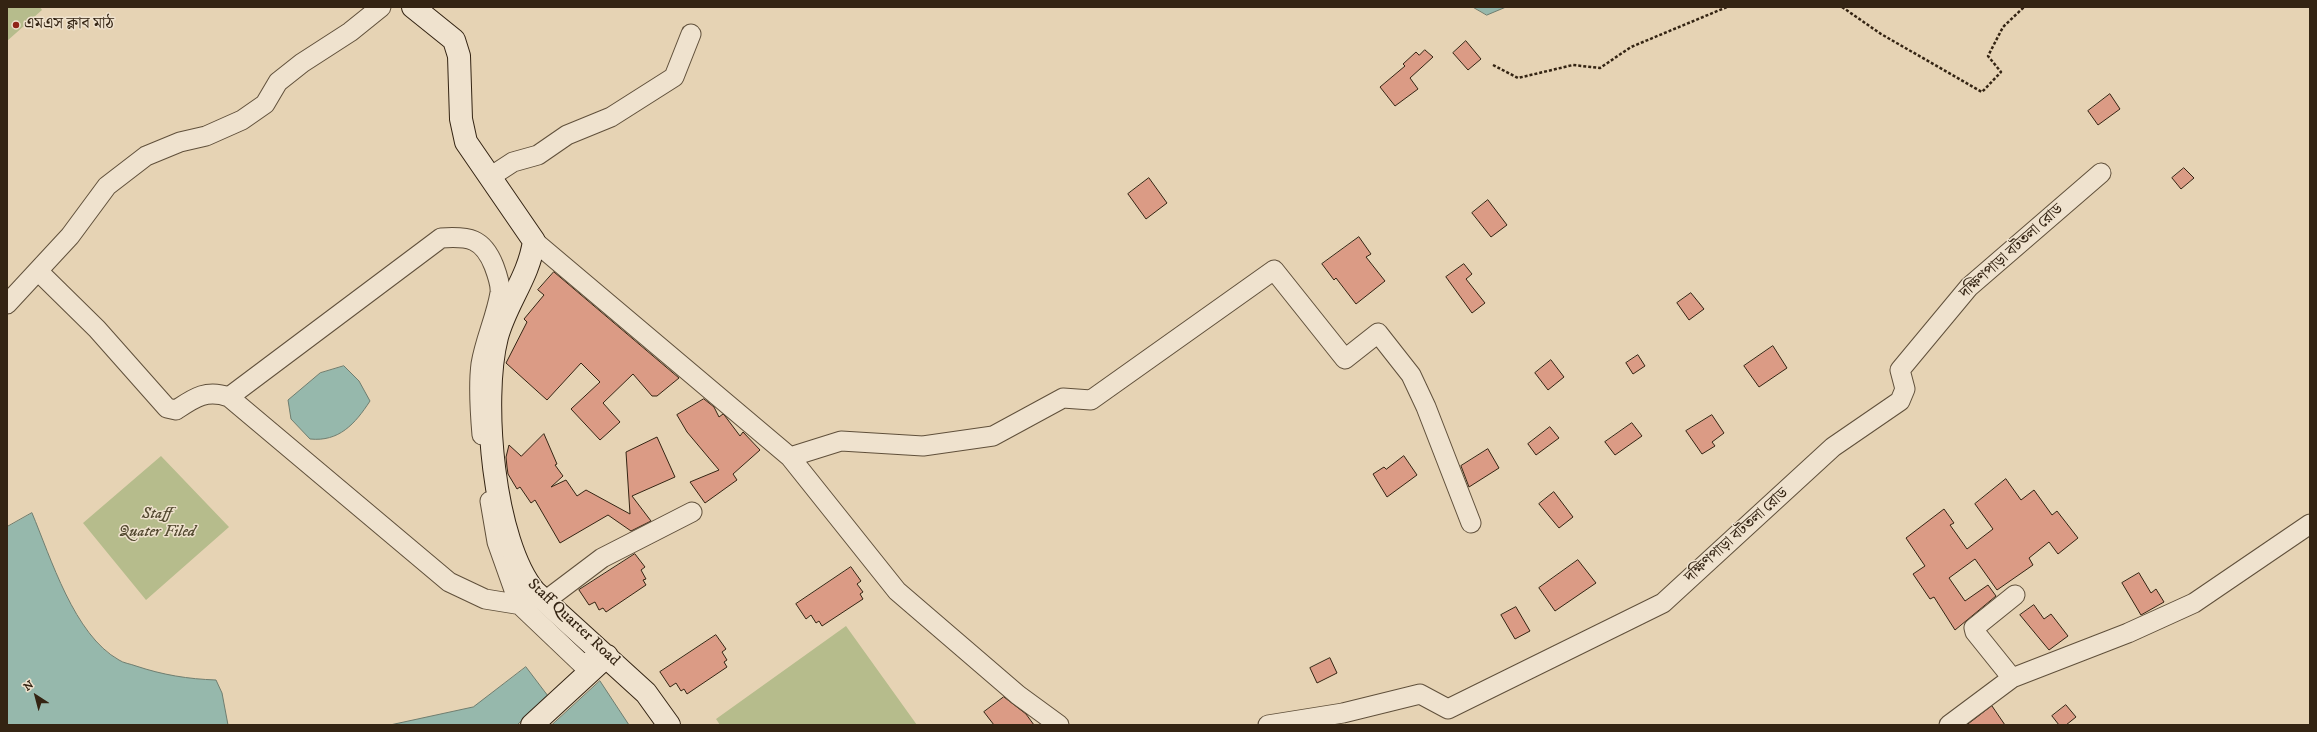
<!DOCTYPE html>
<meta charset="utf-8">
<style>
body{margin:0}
#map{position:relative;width:2317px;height:732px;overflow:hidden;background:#e6d3b4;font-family:"IM FELL DW Pica",serif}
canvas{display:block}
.frame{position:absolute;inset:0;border:8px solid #342413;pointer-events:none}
.north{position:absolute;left:16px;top:676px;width:40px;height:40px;-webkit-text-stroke:3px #efe2ce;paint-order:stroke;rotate:324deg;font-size:11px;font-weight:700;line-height:16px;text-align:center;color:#342413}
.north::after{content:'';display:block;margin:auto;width:14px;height:18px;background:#342413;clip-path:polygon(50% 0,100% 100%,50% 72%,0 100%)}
</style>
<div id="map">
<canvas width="2317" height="732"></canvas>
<div class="frame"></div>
<div class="north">N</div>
</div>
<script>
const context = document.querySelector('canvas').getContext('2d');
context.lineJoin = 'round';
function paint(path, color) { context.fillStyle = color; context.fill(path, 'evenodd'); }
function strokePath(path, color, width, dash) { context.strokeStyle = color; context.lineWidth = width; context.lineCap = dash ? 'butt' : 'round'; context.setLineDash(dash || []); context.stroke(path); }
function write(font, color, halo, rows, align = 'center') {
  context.font = font + ' "IM FELL DW Pica","Noto Serif Bengali",serif'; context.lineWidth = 3; context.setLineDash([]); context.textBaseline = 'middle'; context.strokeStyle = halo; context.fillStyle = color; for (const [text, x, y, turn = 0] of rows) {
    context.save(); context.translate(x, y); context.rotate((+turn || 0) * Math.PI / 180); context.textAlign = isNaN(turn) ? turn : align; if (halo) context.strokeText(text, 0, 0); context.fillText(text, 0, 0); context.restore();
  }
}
paint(new Path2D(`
 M7,7h33l2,3 -35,31z
 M161,456l68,71 -83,73 -63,-77z
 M846,626l71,99h-197l-4,-6z`), '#b6bc8c');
const water = new Path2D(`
 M1473,7h33l-19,8z
 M344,366l15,15 11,20c-15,23 -31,41 -60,38l-19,-20 -3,-19 32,-27z
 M32,513c19,45 42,122 87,147 4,3 12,4 17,6 27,9 52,13 80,14l6,13 6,32h-221v-198z
 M526,667l22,29 -31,29h-127l83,-18z
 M600,681l29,44h-77z`);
paint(water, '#96b8ac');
strokePath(water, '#6f7d6f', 1);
const building = new Path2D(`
 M1466,41l15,18 -13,11 -15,-17z
 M1425,50l8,7 -23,21 8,11 -23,17 -15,-19 25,-21 -2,-2 13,-12 3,3z
 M2110,94l10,15 -22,16 -10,-14z
 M2184,168l10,10 -13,11 -9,-11z
 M1149,178l18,25 -21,16 -18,-25z
 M1488,200l19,25 -16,12 -19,-24z
 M1359,237l12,17 -5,3 19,24 -29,23 -20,-26 -2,2 -12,-16z
 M1464,264l8,10 -6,5 19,24 -13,10 -26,-36z
 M554,272l125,106 -22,18h-5l-19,-22 -30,29 17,19 -20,18 -29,-31 29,-27 -19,-19 -34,37 -41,-37 21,-41 -3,-3 20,-24 -6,-5z
 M1691,293l13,16 -15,11 -12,-17z
 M1773,346l14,22 -28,19 -15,-21z
 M1638,355l7,11 -12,8 -7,-11z
 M1551,360l13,17 -16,13 -13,-17z
 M704,399l10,8 5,10 4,-3 2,2 15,20 3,-4 17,18 -27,24 4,6 -32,23 -15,-21 29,-12 -32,-38 -10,-17z
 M1712,415l12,18 -12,9 3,4 -13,8 -16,-23z
 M1632,423l10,13 -27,19 -10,-13z
 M1550,427l9,11 -23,17 -8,-11z
 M544,434l13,30 -2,1 8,11 -12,11 15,-7 11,16 9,-6 44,24 -4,-62 31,-15 18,40 -43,19 19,25 -20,10 -23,-16 -48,28 -25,-43 -4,3 -11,-16 -3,2 -9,-15 -1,-7 -1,-10 3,-12 12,11z
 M1488,449l11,19 -30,19 -8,-21z
 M1404,456l13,19 -30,22 -14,-23 11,-7 2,2z
 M2006,479l15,21 13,-10 18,25 5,-4 21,27 -20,16 -9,-12 -20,16 4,7 -36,25 -22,-31 -26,19 16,23 23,-16 8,11 -41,34 -21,-33 -4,2 -17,-25 12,-8 -19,-28 38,-29 10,14 -4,2 17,24 26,-20 -18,-25z
 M1554,492l19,25 -14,11 -20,-24z
 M635,554l10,13 -4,3 5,9 -3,1 3,5 -40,27 -3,-4 -4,2 -4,-8 -6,3 -10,-15z
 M1578,560l18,23 -41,28 -16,-23z
 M851,567l10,14 -4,3 6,8 -3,2 3,5 -41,27 -3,-5 -3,2 -5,-8 -5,4 -10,-15z
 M2139,573l12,20 5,-4 8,13 -23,13 -19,-32z
 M2034,605l10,14 7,-5 17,22 -19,14 -29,-35z
 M1516,607l14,24 -15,8 -14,-24z
 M716,635l10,14 -4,3 5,8 -3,2 3,5 -40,27 -3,-5 -3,2 -5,-8 -6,4 -10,-15z
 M1330,658l7,15 -20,10 -7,-15z
 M1004,697l22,17 8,11h-40l-10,-13z
 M2066,705l10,12 -10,8h-7l-7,-9z
 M1992,706l13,19h-38z`);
paint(building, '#db9b85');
strokePath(building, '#342413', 1);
const street = new Path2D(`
 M490,177l23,-15 25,-7 29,-20 44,-18 63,-40 17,-43
 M534,241l256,216 107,134 121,104 41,30
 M38,271l59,58 70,79 9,2c18,-12 30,-21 53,-13
 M7,304l63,-68 37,-50 39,-30 34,-14 26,-6 36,-16 23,-16 13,-22 24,-19 48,-31 31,-25
 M482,435c-2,-23 -4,-48 -1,-71 4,-24 15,-47 19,-71 1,-8 -3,-19 -6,-27 -11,-28 -25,-30 -53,-28l-212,159 220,185 36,17 43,7
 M790,457l51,-16 82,5 70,-10 70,-38 28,2 183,-130 71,89 33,-26 33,42 15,32 45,116
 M490,501l7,41 22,62 63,60 23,-8
 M545,601l57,-43 90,-46
 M2012,678l-37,-46 -1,-4 41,-33
 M1268,725l75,-12 77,-19 28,15 215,-106 170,-156 67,-46 5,-12 -5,-19 69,-83 132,-114
 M1949,725l63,-47 116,-45 66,-30 116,-79`);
const secondary = new Path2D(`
 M413,7l41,33 5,16 2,63 5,23 68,99c-5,36 -28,62 -37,96 -16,62 -4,205 38,255l111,101 23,32
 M532,725l75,-69`);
strokePath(street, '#60503b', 21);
strokePath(secondary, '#342413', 24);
strokePath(new Path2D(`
 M1842,7l39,27 101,58 19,-20 -13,-16 15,-29 21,-20
 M1493,65l25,13 55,-13 27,3 31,-21 96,-40`), '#342413', 2.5, [3, 2]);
strokePath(street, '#efe2ce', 19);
strokePath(secondary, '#efe2ce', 22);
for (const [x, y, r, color] of [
 [16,25,4,"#8f2418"]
]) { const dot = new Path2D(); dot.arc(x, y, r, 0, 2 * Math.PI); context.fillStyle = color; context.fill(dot); strokePath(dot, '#efe2ce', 1.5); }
write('16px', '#342413', '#efe2ce', [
 ["এমএস ক্লাব মাঠ",24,25]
], 'left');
write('16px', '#342413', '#efe2ce', [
 ["দক্ষিণপাড়া বটতলা রোড",2012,252,-42],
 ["দক্ষিণপাড়া বটতলা রোড",1737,536,-42],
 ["Staff Quarter Road",573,623,43]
]);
write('italic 16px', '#544a31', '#efe2ce', [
 ["Staff",157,515],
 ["Quater Filed",157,533]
]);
</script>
